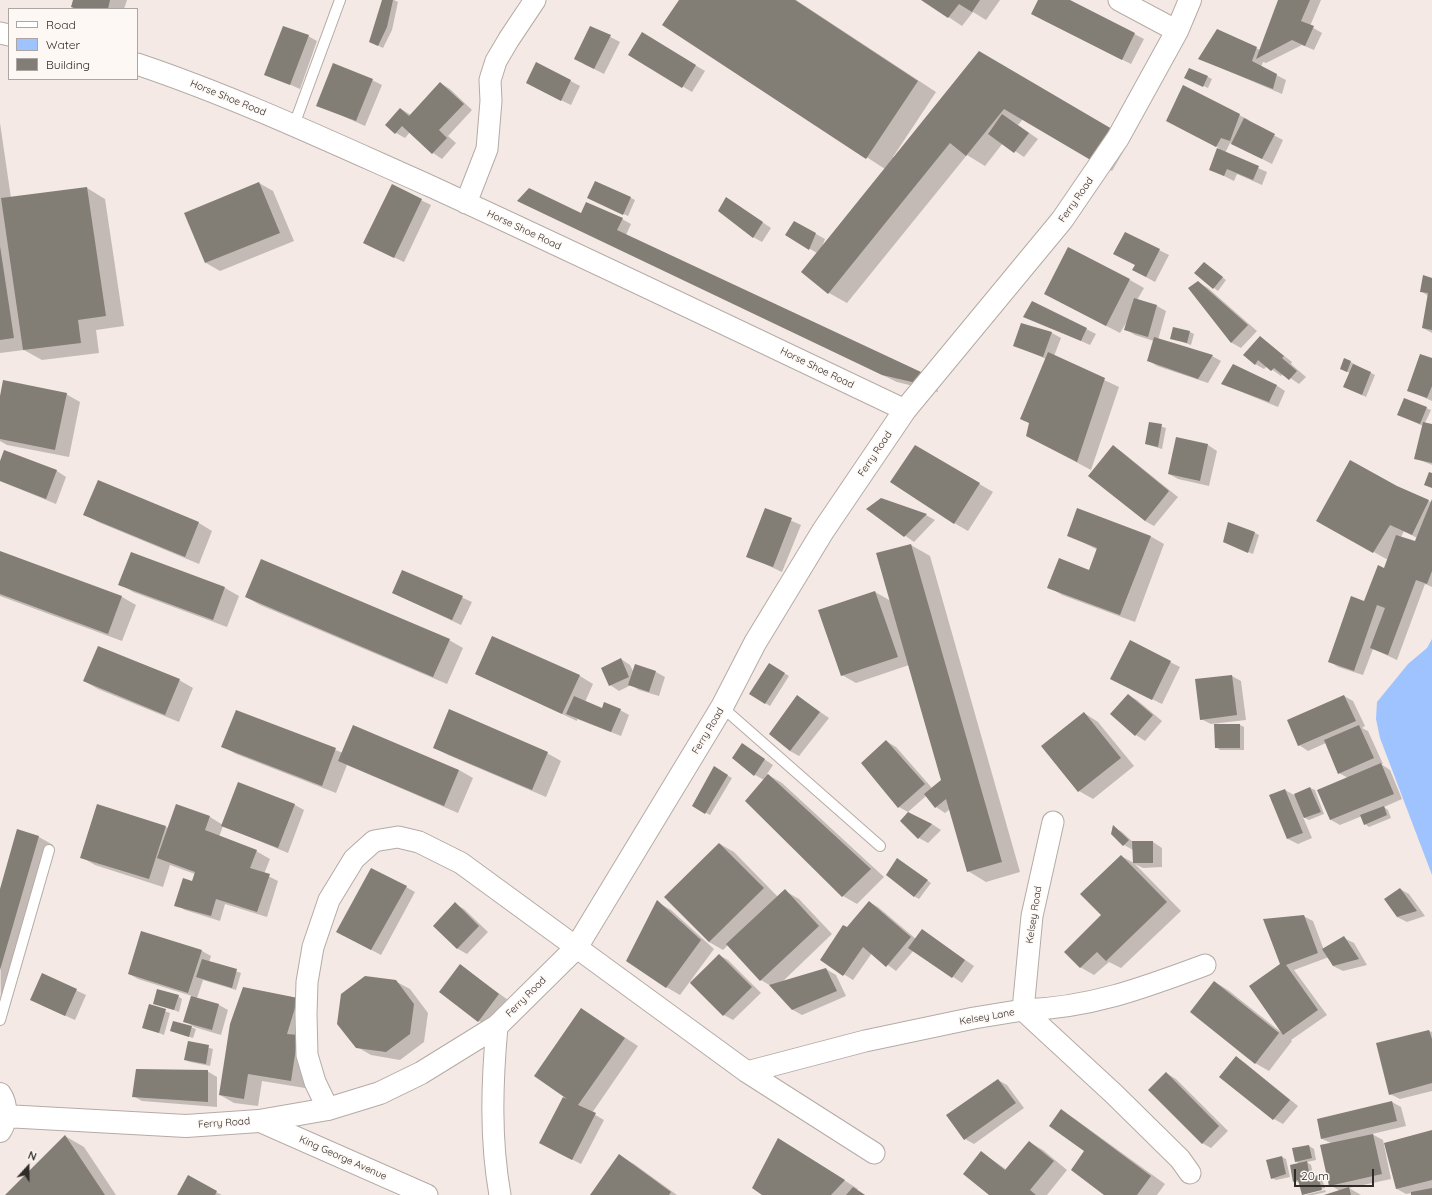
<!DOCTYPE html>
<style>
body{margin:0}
#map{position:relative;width:1432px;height:1195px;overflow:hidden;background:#f4e9e4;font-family:Quicksand,sans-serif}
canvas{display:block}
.legend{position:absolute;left:8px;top:8px;width:130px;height:72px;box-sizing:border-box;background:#fef8f4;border:1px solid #aba6a3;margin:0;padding:5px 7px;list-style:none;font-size:12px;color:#2e2b29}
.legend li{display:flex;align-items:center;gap:8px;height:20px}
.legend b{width:20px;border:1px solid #aba6a3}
.north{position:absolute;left:8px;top:1147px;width:40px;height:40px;-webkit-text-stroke:3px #fef8f4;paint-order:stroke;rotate:21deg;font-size:11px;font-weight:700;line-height:16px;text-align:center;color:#2e2b29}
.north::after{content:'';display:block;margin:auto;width:14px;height:18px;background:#2e2b29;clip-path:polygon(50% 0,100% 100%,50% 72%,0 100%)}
.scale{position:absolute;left:1294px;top:1169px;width:80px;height:18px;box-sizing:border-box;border:2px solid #2e2b29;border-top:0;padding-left:5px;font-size:12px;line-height:14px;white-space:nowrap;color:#2e2b29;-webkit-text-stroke:3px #fef8f4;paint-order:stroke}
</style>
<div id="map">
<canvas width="1432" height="1195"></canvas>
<ul class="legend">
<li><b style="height:5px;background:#fff"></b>Road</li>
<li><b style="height:11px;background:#9ec3fe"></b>Water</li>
<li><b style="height:11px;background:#827d75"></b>Building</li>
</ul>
<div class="north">N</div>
<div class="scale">20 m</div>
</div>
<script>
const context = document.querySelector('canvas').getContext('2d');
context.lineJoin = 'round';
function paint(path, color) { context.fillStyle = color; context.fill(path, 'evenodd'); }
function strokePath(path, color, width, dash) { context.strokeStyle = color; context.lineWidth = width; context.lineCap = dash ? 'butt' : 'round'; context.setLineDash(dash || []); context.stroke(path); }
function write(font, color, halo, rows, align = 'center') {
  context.font = font + ' Quicksand,sans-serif'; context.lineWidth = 3; context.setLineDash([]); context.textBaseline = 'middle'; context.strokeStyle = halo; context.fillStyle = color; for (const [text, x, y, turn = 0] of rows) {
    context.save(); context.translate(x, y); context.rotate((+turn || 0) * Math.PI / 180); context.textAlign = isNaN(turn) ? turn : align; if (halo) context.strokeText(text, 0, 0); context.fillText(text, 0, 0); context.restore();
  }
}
paint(new Path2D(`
 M1432,639v236l-52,-137 -4,-19 1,-17 31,-38 19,-16z`), '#9ec3fe');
paint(new Path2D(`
 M74,0h53l-3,9h-48l-4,-2z
 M383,0h11l4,2 -6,28 -9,18 -8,-4z
 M680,0h116l140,92 -43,65 1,1 85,-106 151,88 -18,31 -89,-52 -5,6 20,14 -14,18 -21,-14 -18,23 -18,-11 -120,148 -18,-10 -12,-40 -31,-18 30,-1 9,5 -3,8 63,-78 -222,-144z
 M923,0h77l-14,20 -13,-8 -11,14z
 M1039,0h29l76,39 -13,25 -90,-45z
 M1279,0h42l-11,26 12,7 -8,17 -12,-5 -36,18 -3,-1 -2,5 25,13 -4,14 -82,-35 17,-29 43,20z
 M591,27l29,15 -16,32 -20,-10z
 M308,36l9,5 -17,48 -34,-15z
 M651,39l54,32 -13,21 -62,-37z
 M537,63l43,23 -9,19 -35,-17z
 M1208,77l4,2 -4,9 -18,-8z
 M372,80l10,5 -17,41 -47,-21z
 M440,83l10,6 22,21 -24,26 8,7 -14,16 -9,-6 -23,-21 -5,6 -9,-5 5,-24 10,6z
 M1239,115l10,5 -1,2 35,18 -11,24 -42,-21 -5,10 42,19 -5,13 -25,-11 -3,7 -24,-12 9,-21 -43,-22z
 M0,123l11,75 76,-10 18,11 19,127 -28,4 3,23 -57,7 -18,-10 -24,3z
 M259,183l14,8 21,50 -74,30 -14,-8z
 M392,186l39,19 -27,57 -30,-14z
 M631,198l4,2 -7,16 -35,-16z
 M518,200l64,14 40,5 9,5 -5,11 309,146 3,11 -41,-10z
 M735,204l36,24 -9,14 -9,-5z
 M1159,250l10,5 -14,27 -22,-12z
 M1204,263l22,17 -8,11 -23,-18z
 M1432,279v54l-9,-5 5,-32 -7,-5z
 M1130,280l14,8 -7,12 20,6 9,5 -8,29 54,16 9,5 -13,22 -51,-17 -9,-6 6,-19 -19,-6 -10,-6 3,-9 -8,13 -60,-31z
 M1198,282l10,6 49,43 -16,17 -9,-5 -42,-55z
 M1033,302l63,32 -6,11 -65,-29z
 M1022,324l30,9 9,5 -7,18 65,31 -28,83 -64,-34 19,-77 -32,-14z
 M1190,332l4,2 -3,11 -20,-7z
 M1260,337l32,25 -1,2 15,13 -7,7 -16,-11 -2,3 -14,-10 -3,3 -9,-5z
 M1345,359l30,16 -9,22 -21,-10 5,-14 -5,-2z
 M1432,359v42l-24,-11z
 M1222,384l54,1 9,6 -7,16z
 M66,394l14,8 -11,55 -62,-12 -7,-4v-40z
 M1426,408l5,2 -6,13 7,2v40l-17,-7 8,-32 -20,-9z
 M1149,423l17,5 -4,21 -16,-5z
 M1177,438l31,7 9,6 -8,35 -31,-7 -9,-5z
 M1113,446l9,6 56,45 -24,29 -9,-5z
 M916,447l77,45 -25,39 -14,-8z
 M5,452l52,19 9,6 -10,27 -56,-23v-17z
 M881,499l45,16 9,5 -21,22 -46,-33z
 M1428,501l4,1v85l-7,-3 -28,76 -24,-11 -10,26 -25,-8 -9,-6 56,-92 3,-9 -71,-40zM1404,531l13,7 -2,5 -14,-6z
 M765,509l36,16 -19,47 -35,-16z
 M84,514l115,9 13,8 -13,33 -101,-42z
 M1255,533l4,2 -6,19 -24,-10z
 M1068,535l82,1 14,8 -29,78 -73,-27 -13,-8 41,-16 8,-21z
 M911,545l19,11 90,316 -34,10 -18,-11 -18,-62 -5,4 -9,-6 -10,-11 -18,16 -9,-5 -13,-66 10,6 36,41 10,-8 -33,-115 -53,18 -14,-8 33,-83 16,9z
 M131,553l94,35 14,8 -12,31 -94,-35 -13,-8z
 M0,555l122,42 14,8 -14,36 -122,-45z
 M403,571l69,31 -11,23 -68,-32z
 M246,597l203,43 14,8 -16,36 -187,-79z
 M1130,642l50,25 -18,37 -41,-20z
 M621,659l9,6 4,8 22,-1 9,5 -6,19 -20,-6 -8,-5 -12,6 -9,-6z
 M769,664l20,12 -19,30 -20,-12z
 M477,674l103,2 13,8 -8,18 17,7 18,1 9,5 -8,21 -44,-17v2z
 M1232,676l9,5 5,39 -35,4 -10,-5z
 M179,680l14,8 -14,34 -81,-33 -14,-8z
 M1128,695l9,5 25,21 -17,20 -9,-6 -25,-21z
 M797,696l32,22 -30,38 -9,-5z
 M1344,696l9,5 12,25 -3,2 6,3 15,33h-2l9,6 12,29 -18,8 4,3 3,8 -22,9 -4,-3 -3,-8 -22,9 -9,-5 -12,-30 29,-12 -9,-5 -13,-30 -18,8 -9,-6z
 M236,711l107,42 116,17 14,8 -15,35 -111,-48 -11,28 -100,-39 -14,-8z
 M1084,713l14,9 36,44 -41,33 -14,-8z
 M1240,725l4,2v23h-24l-4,-3z
 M743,745l30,20 -6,9 15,9 102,94 -27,27 -14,-8 -79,-116 -9,-5z
 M434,747l113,6 14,8 -15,36 -98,-42z
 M714,768l18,10 -22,37 -17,-9z
 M239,783l56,22 9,5 -16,43 -65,-27 -4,11 37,14 14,8 -6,15 14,7 -11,36 -42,-13 -5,17 -35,-11 -9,-5 17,-23 2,-8 -25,-9 -7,22 -68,-22 -14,-8 85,-30 2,1 9,-23 33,12 13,8z
 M1310,788l5,2 9,24 -15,6 -6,-3 9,21 -14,6 -10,-5 -18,-43 15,-6 11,6z
 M908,813l24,11 9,6 -13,13 -9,-5z
 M1114,827l8,5 11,10h20l9,6v19l-19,1 -8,-4 46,47 -60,57 -12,-6 -15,13 -14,-8 23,-52 18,-59 13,7 -1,-13 -9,-5z
 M18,830l21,7 14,8 -52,179 -1,-131z
 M720,844l14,8 44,45 7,-6 14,8 33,35 -51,49 45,-14 10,6 10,21 -44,19 -9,-5 -22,-24 -10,-6 -33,-35 -5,5 -14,-8 -44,-45z
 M901,862l30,21 -12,16 -5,-3z
 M406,887l9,5 -34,63 -44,-23z
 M1400,889l9,5 16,22 -18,6 -10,-5z
 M657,902l14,8 43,39 -34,46 -14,-8z
 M869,902l9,5 38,32 6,-9 52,36 -12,17 -48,-33 -18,21 -24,-18 -19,27 -32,-20z
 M455,904l9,5 24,23 -21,22 -9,-5 -24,-23z
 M1303,916l10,5 11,29 20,-12 10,5 13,22 -24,6 -10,-5 -4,-9 -35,13 33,45 -36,25 1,1 -23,30 -14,-8 -40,-81 13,8 54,43 -1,-69z
 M202,951l9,5 -2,6 32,11 -5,17 -33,-10 -6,18 22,7 9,5 -7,25 -27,-8 -9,-6 7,-25 -54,-17 -9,-5z
 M719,955l9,5 33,33 -28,27 -9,-5 -34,-33z
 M460,965l48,35 -20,26 -9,-5z
 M42,974l44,21 -11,25 -34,-15z
 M395,981l15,8 18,24 -4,29 -24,18 -29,-5 -14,-8z
 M244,988l63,17 5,39 -7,44 -43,-7 -4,25 -24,-3 -14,-8z
 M178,996l4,3 -3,13 -25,-9z
 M150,1006l20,7 -6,22 -21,-8z
 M581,1009l57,37 -46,67 12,7 -23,44 -31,-16 23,-44z
 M191,1027l5,2 -3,9 -22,-7z
 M1429,1031l3,1v59l-32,8 -10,-5 -13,-50z
 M189,1042l24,7 -3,17 -20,-4 -5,-2z
 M1236,1057l9,6 53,43 -15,18 -9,-5 -53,-43z
 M207,1071l10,6v30l-75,-6 -9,-5z
 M1166,1073l10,6 52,52 -17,17 -9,-5z
 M998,1080l9,5 17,23 -50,36 -9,-5z
 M1392,1102l9,5 5,19 -34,8 11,6 8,39 -42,9 12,7h-35l14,-4 -10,-6 1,-42 -9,-4z
 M1061,1111l14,8 90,65 -8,11h-51l-20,-44z
 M1432,1131v64h-20v-2l-6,1 -9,-5z
 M65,1136l19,11 32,48h-109z
 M1029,1142l14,8 24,20 -20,25h-56l-10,-43 26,18z
 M1309,1146l5,3 2,11 -9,2 4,3 3,13 4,-2 4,3 3,9 -20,5v2l20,-5 1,2 -13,3h-8l-5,-12 -6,-2 6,-17 -5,-3z
 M792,1147l66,42 -1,1 8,5h-102z
 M620,1156l14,8 43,31h-86z
 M1282,1157l4,2 4,18 -14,3 -4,-2z
 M216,1192l6,3h-43z`), '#0003');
paint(new Path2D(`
 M73,0h37l-2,9h-31l-6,-2z
 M382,0h11l-6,27 -9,19 -9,-4z
 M679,0h116l123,81 -52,78 -204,-134z
 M921,0h59l-8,12 -13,-8 -11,14z
 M1038,0h32l65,33 -13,27 -91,-46z
 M1278,0h32l-9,21 13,5 -9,20 -13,-6 -36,19z
 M283,26l26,9 -19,50 -26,-10z
 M590,26l21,9 -17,34 -20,-10z
 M1217,29l40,18 -5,14 25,13 -4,15 -75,-30z
 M642,32l54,33 -14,23 -54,-33z
 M979,51l133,78 -18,33 -90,-53 -38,47 -16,-13 -122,151 -27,-22z
 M536,62l35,18 -10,21 -35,-18z
 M333,63l40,16 -17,42 -40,-15z
 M1189,68l19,8 -5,11 -19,-9z
 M440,82l24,22 -25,26 8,8 -15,16 -30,-28 -7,8 -10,-9 15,-17 9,8z
 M1183,85l57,29 -10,27 -9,-3 -5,9 -50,-26z
 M1002,114l27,19 -15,20 -26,-19z
 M1244,118l31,16 -13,25 -31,-15z
 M1217,148l42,18 -6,14 -26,-11 -3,7 -15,-6z
 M595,181l36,16 -8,18 -36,-17z
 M259,182l21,51 -75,30 -21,-50z
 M392,184l30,15 -28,59 -31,-15z
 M87,187l19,129 -28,4 3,23 -58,7 -22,-152z
 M529,188l52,25 5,-11 37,16 -6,12 304,142 4,13 -43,-10 -365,-174z
 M726,197l37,25 -10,16 -35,-27z
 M794,221l22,12 -7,17 -24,-15z
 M1125,232l35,17 -14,28 -14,-7 3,-5 -22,-11z
 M0,246l14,92 -14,2z
 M1068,247l62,32 -24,47 -62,-32z
 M1204,262l19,15 -10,12 -19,-16z
 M1423,275l9,3v52l-10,-2 6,-35 -8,-1z
 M1198,281l50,44 -17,18 -43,-55z
 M1134,298l23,7 -9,32 -24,-7z
 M1032,301l55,27 -6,13 -58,-24z
 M1021,323l31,9 -9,25 -30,-11z
 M1173,327l17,4 -3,12 -17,-4z
 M1260,336l24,20 -2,2 15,13 -8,9 -15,-12 -3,3 -13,-11 -3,5 -12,-10z
 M1154,337l59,18 -15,24 -51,-18z
 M1048,352l57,26 -28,84 -51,-26 3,-13 -9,-4z
 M1420,354l12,4v28l-5,12 -20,-7z
 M1344,358l7,3 -4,11 -7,-3z
 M1233,364l44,21 -8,17 -48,-18z
 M1353,364l18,8 -9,23 -19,-8z
 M3,380l64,13 -12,57 -55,-11v-43z
 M1404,398l23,9 -7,17 -23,-9z
 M1149,422l13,2 -4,23 -13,-3z
 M1423,422l9,2v39l-18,-4z
 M1176,437l32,7 -8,37 -32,-7z
 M915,445l65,38 -26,41 -64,-42z
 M1113,445l56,46 -24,30 -57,-45z
 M4,450l53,20 -11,29 -46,-18v-20z
 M1350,460l47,26 32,14 -17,35 -22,-10 -17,28 -57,-32z
 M1429,472l3,1v15l-8,-3z
 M98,480l101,42 -14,35 -102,-42z
 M881,498l46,16 -23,23 -38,-28z
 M1432,499v72l-5,13 -11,-4 -28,75 -18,-7 15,-40 -8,-3 -23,66 -26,-9 23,-66 13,5 14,-36 6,3 12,-33 19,6z
 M765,508l27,10 -19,49 -27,-10z
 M1077,508l74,28 -31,79 -73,-27 12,-30 30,12 8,-22 -30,-12z
 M1228,522l27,10 -7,21 -25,-11z
 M911,544l91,318 -35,10 -21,-73 -11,9 -11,-14 17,-14 -65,-227z
 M0,551l122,45 -14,38 -108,-40z
 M131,552l94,35 -12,33 -95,-35z
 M261,559l189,80 -17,38 -188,-80z
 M402,570l61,26 -11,24 -60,-27z
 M875,591l23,66 -57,19 -23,-66z
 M492,636l88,39 -18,39 -87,-40z
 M1130,640l41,21 -19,39 -42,-21z
 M98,646l82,33 -15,36 -82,-34z
 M621,658l8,19 -20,9 -8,-18z
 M769,663l16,10 -20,31 -16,-10z
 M635,664l21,7 -7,21 -21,-7z
 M1232,675l5,40 -37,5 -5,-41z
 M1128,694l25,21 -18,21 -25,-22z
 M797,695l23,17 -30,39 -21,-17z
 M1344,695l12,26 -58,25 -11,-26z
 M574,696l28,12 2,-6 17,7 -10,23 -45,-18z
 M449,709l99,43 -16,38 -99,-42z
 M236,710l100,38 -14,38 -101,-39z
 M1084,712l37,46 -43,34 -37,-46z
 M1214,724h26v24h-25z
 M353,725l106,45 -15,36 -106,-45z
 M1359,725l15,33 -36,16 -14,-34z
 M886,740l39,44 -27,24 -37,-45z
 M742,743l23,16 -11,17 -22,-18z
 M1381,763l13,31 -64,26 -13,-30z
 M714,766l14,9 -23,39 -13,-8z
 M768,774l103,95 -29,28 -97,-96z
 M238,782l57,22 -17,44 -57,-22z
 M1310,787l11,25 -17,6 -10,-24z
 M1285,789l18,44 -16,6 -18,-44z
 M97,804l69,22 -17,53 -69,-21z
 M176,804l34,12 -5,14 52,20 -7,18 20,6 -13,38 -41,-13 -5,17 -37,-10 9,-28 9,3 3,-9 -38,-14z
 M1384,806l3,9 -23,10 -4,-10z
 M908,812l24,12 -14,15 -18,-18z
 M1113,825l16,15 -6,6 -12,-12z
 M17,829l22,7 -39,134v-81z
 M1132,841h21v22h-20z
 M719,843l45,45 -55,54 -45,-45z
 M1121,855l46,47 -61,59 -9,-9 -17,16 -16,-16 37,-37 -21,-21z
 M897,858l31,22 -14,17 -28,-22z
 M371,868l36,18 -36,64 -35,-18z
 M1400,888l17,23 -20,6 -13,-18z
 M785,889l34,37 -59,55 -34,-37z
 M657,900l44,40 -35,48 -40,-27z
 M869,901l42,36 -25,30 -23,-20 -20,29 -23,-16 23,-35 4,2z
 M455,902l24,24 -22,23 -24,-23z
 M1304,915l14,38 -32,12 32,45 -35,25 -34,-49 31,-22 -17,-45z
 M922,929l43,31 -13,18 -44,-30z
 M141,931l61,19 -14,43 -60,-19z
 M1344,936l15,23 -26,7 -11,-17z
 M719,954l33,33 -29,29 -33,-33z
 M202,959l35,10 -5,19 -36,-11z
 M460,964l39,30 -21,28 -39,-30z
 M826,968l11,23 -45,19 -23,-25z
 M42,973l35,16 -12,27 -35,-16z
 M365,976l31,4 18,24 -4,30 -24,18 -30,-4 -19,-24 4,-30z
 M1214,981l65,52 -24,31 -65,-52z
 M243,987l55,11 -11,36 11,1 -7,46 -43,-7 -4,25 -25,-4 11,-71z
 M157,989l22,6 -5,15 -21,-6z
 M191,996l28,8 -7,26 -29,-8z
 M149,1004l17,5 -7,24 -17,-5z
 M581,1008l44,30 -47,67 18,8 -24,47 -33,-17 24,-46 4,2 -33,-23z
 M173,1021l19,5 -3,11 -19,-6z
 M1429,1030l3,9v44l-43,12 -13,-52z
 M188,1041l21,4 -3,19 -22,-4z
 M1236,1056l54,44 -17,20 -54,-43z
 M136,1069l72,1v32l-76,-5z
 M1166,1072l53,54 -17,18 -54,-54z
 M998,1079l18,24 -52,37 -18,-25z
 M1392,1101l5,20 -76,18 -4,-20z
 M1061,1109l90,67 -14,19h-33l-33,-25 13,-19 -35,-25z
 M1432,1130v50l-36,9 -12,-46z
 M1373,1134l9,40 -53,12 -9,-41z
 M65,1135l40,60h-100z
 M778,1138l67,42 -14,15h-69l-10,-7z
 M1029,1141l25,20 -24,29 6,5h-47l-26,-21 18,-23 24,19z
 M1309,1145l3,13 -17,4 -3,-14z
 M619,1154l52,38 -2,3h-79z
 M1282,1156l4,18 -15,5 -5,-19z
 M1307,1161l3,17 8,-3 4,15 -20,5 -4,-15 -5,2 -3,-17z
 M188,1175l29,16 -2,4h-38z
 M853,1187l12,8h-19z
 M1349,1187l2,8h-27z
 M1432,1188v7h-21v-3z`), '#827d75');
const service = new Path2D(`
 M294,125l46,-125
 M722,707l158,139
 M0,1020l49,-170`);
const minor = new Path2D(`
 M1119,0l58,31
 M0,33l9,2
 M137,64c101,34 196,79 293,122 159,73 317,149 475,224
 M466,203l21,-54 4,-48 -1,-21 6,-19 13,-22 26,-39
 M1053,822l-21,94 -9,94c67,-2 120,-22 182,-45
 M497,1026c-5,57 -7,113 3,169
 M747,1072l118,-31 109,-23 49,-8 91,84 66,65 10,14
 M328,1109l-13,-27 -8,-27 -1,-41 1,-32 6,-35 16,-47 25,-41 20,-18 24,-4 21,5 42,21 286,209 127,81
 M259,1121l168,74`);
const tertiary = new Path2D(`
 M0,1094c7,10 7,27 0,37
 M5,1116l181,10 73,-5 69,-12 52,-16 41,-20 76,-47 79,-78 146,-241 33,-64 68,-112 82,-121 157,-190 56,-82 59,-107 13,-31`);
strokePath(service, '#b5aba6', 12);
strokePath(minor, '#b5aba6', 23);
strokePath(tertiary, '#b5aba6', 24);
strokePath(service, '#fff', 10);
strokePath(minor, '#fff', 21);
strokePath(tertiary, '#fff', 22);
write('10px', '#2e2b29', '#fef8f4', [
 ["Horse Shoe Road",228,98,22],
 ["Ferry Road",1076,200,-55],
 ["Horse Shoe Road",524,230,25],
 ["Horse Shoe Road",817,368,26],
 ["Ferry Road",875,454,-56],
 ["Ferry Road",708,731,-59],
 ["Kelsey Road",1034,915,-81],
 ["Ferry Road",526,997,-45],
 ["Kelsey Lane",987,1017,-10],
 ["Ferry Road",224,1123,-4],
 ["King George Avenue",343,1158,24]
]);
</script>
